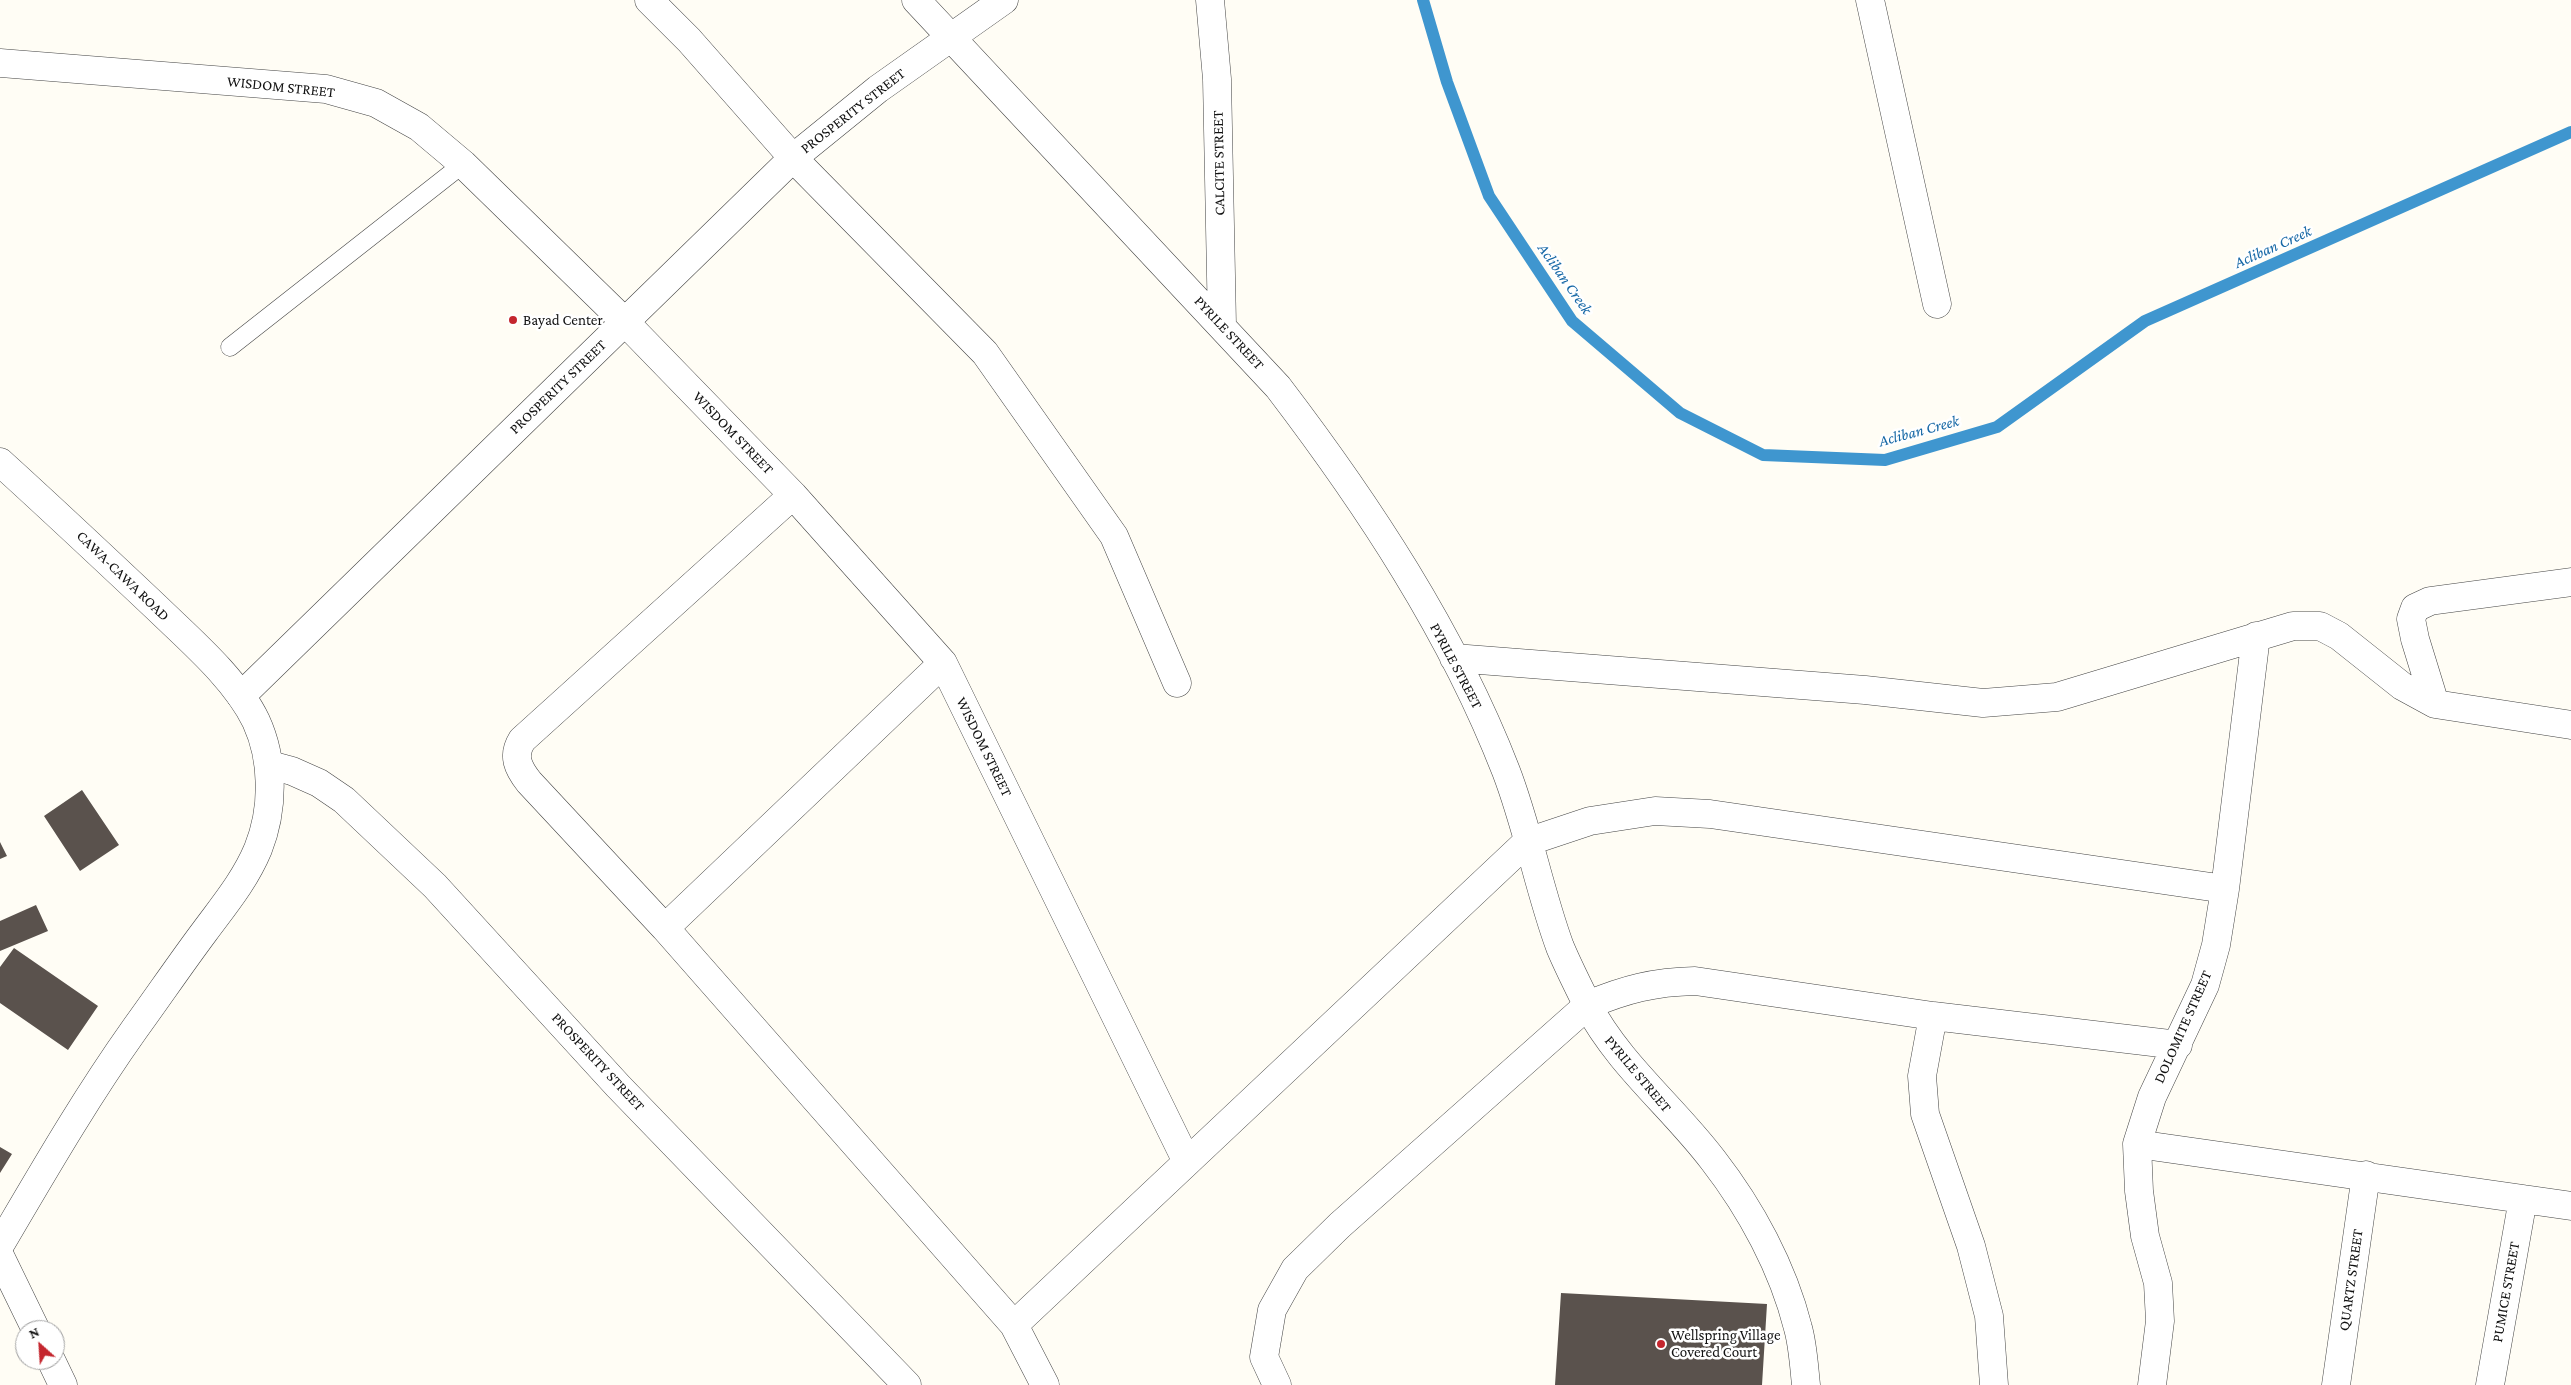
<!DOCTYPE html>
<style>
body{margin:0}
#map{position:relative;width:2571px;height:1385px;overflow:hidden;background:#fffdf5;font-family:"Crimson Pro",serif}
canvas{display:block}
.north{position:absolute;left:15px;top:1320px;width:50px;height:50px;box-sizing:border-box;background:#fff;border:1px solid #a0a0a0;border-radius:50%;rotate:334deg;font-size:14px;font-weight:700;line-height:20px;text-align:center;color:#111}
.north::after{content:'';display:block;margin:auto;width:18px;height:22px;background:#c4262e;clip-path:polygon(50% 0,100% 100%,50% 72%,0 100%)}
</style>
<div id="map">
<canvas width="2571" height="1385"></canvas>
<div class="north">N</div>
</div>
<script>
const context = document.querySelector('canvas').getContext('2d');
context.lineJoin = 'round';
function strokePath(path, color, width, dash) { context.strokeStyle = color; context.lineWidth = width; context.lineCap = dash ? 'butt' : 'round'; context.setLineDash(dash || []); context.stroke(path); }
function paint(path, color) { context.fillStyle = color; context.fill(path, 'evenodd'); }
function write(font, color, halo, rows, align = 'center') {
  context.font = font + ' "Crimson Pro",serif'; context.lineWidth = 5; context.setLineDash([]); context.textBaseline = 'middle'; context.strokeStyle = halo; context.fillStyle = color; for (const [text, x, y, turn = 0] of rows) {
    context.save(); context.translate(x, y); context.rotate((+turn || 0) * Math.PI / 180); context.textAlign = isNaN(turn) ? turn : align; if (halo) context.strokeText(text, 0, 0); context.fillText(text, 0, 0); context.restore();
  }
}
strokePath(new Path2D(`
 M1423,0l24,82 42,114 83,125 108,92 83,42 122,5 112,-33 148,-106 426,-189`), '#3f96cf', 12);
paint(new Path2D(`
 M82,790l37,55 -39,26 -36,-55z
 M0,842l7,14 -7,3z
 M36,905l12,26 -48,20v-30z
 M14,948l84,58 -30,44 -68,-47v-36z
 M0,1147l12,7 -12,19z
 M1561,1293l206,11 -5,81h-207z`), '#5a524d');
const service = new Path2D(`
 M230,347l233,-183`);
const minor = new Path2D(`
 M649,0l40,40 104,118 192,195 129,183 63,147
 M916,0l362,387c90,118 174,245 228,384 22,57 33,119 54,176 8,19 18,39 27,57 32,61 85,102 126,156 38,49 70,108 85,168 5,18 6,38 8,57
 M1210,0l7,79 5,246
 M1870,0l67,304
 M0,63l326,26 50,14 43,24 44,37 162,158 168,173 150,168 244,499
 M793,495l-271,245c-10,16 -4,28 7,42l136,146 349,397 31,60
 M1454,658l411,32 118,13 74,-6 236,-71h27l19,10 63,50 33,18 136,21
 M241,696l552,-538 85,-69 126,-89
 M2435,704l-20,-65 -4,-20 4,-11 15,-7 141,-19
 M270,765l22,6 27,12 25,17 91,86 183,200 289,299
 M665,928l278,-265
 M1933,1016l-11,60 3,38 46,132 18,70 5,69
 M2137,1144l434,62
 M0,1256l36,74
 M1014,1325l513,-483 63,-21 65,-10 55,3 515,75
 M51,1360l12,25
 M1277,1385l-13,-28 8,-47 23,-41 45,-44 248,-220c38,-16 66,-23 107,-24l238,35 245,29
 M2152,1385l8,-64 -2,-38 -13,-47 -6,-45 -2,-47 15,-47 53,-112 11,-40 9,-56 31,-253
 M2336,1385l30,-210
 M2490,1385l33,-186`);
const tertiary = new Path2D(`
 M0,462c53,48 105,97 157,146 33,32 79,71 99,113 18,39 18,88 2,128 -13,31 -33,55 -53,82 -24,32 -47,66 -71,99 -49,69 -91,142 -134,215`);
strokePath(service, '#444', 19);
strokePath(minor, '#444', 29);
strokePath(tertiary, '#444', 29);
strokePath(service, '#fff', 18);
strokePath(minor, '#fff', 28);
strokePath(tertiary, '#fff', 28);
for (const [x, y, r, color] of [
 [513,320,5,"#c4262e"],
 [1661,1344,5,"#c4262e"]
]) { const dot = new Path2D(); dot.arc(x, y, r, 0, 2 * Math.PI); context.fillStyle = color; context.fill(dot); strokePath(dot, '#fff', 2); }
write('15px', '#111', '#fff', [
 ["WISDOM STREET",281,87,6],
 ["PROSPERITY STREET",853,111,-38],
 ["CALCITE STREET",1219,163,-91],
 ["PYRILE STREET",1229,333,47],
 ["PROSPERITY STREET",558,387,-44],
 ["WISDOM STREET",733,433,46],
 ["CAWA-CAWA ROAD",123,576,44],
 ["PYRILE STREET",1456,666,62],
 ["WISDOM STREET",984,747,64],
 ["DOLOMITE STREET",2183,1027,-66],
 ["PROSPERITY STREET",598,1062,47],
 ["PYRILE STREET",1638,1074,50],
 ["QUARTZ STREET",2351,1280,-82],
 ["PUMICE STREET",2506,1292,-80]
]);
write('15px', '#111', '#fff', [
 ["Bayad Center",523,320],
 ["Wellspring Village",1671,1335],
 ["Covered Court",1671,1352]
], 'left');
write('italic 16px', '#1768a6', '#fff', [
 ["Acliban Creek",2273,247,-24],
 ["Acliban Creek",1565,279,55],
 ["Acliban Creek",1919,431,-15]
]);
</script>
